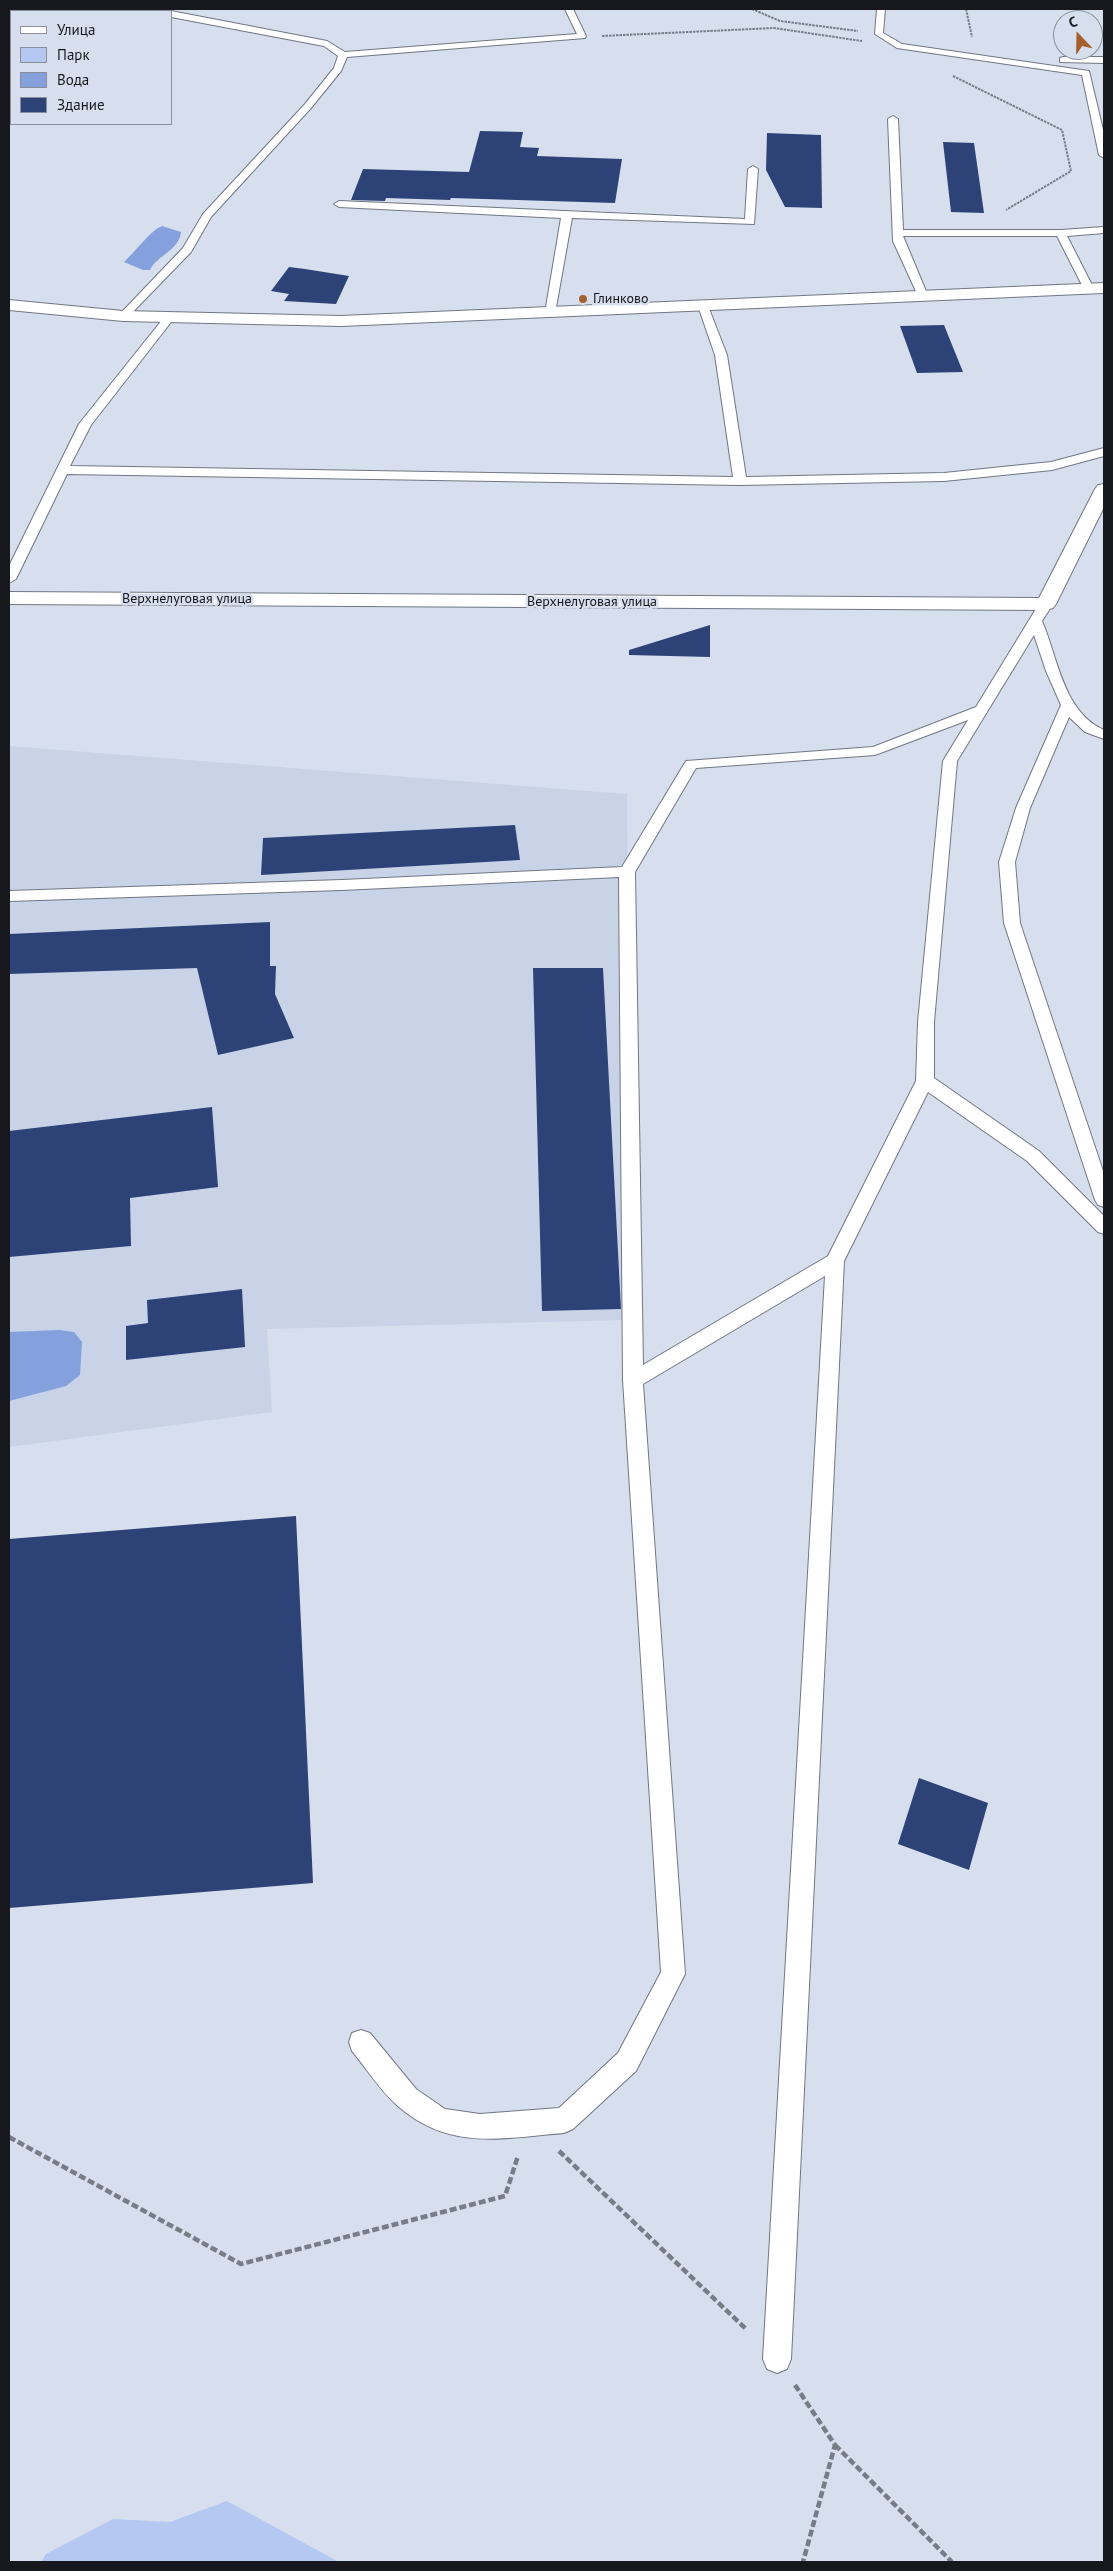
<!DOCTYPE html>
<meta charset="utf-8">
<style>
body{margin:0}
#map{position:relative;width:1113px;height:2571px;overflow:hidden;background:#d7dfee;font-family:"PT Sans",sans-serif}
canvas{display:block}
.frame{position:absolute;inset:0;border:10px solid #16181d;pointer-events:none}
.legend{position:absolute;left:10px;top:10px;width:162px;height:115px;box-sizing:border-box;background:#d7dfee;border:1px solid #8a8f9a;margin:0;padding:6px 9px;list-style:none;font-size:15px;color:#16181d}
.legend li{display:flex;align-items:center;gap:10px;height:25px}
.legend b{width:25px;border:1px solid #8a8f9a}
.north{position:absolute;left:1053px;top:10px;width:50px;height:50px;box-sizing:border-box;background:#d7dfee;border:1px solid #8a8f9a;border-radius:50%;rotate:339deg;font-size:14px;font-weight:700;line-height:20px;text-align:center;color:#16181d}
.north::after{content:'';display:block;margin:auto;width:18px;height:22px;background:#a3602e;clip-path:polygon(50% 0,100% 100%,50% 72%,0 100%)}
</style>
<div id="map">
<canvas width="1113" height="2571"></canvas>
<div class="frame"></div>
<ul class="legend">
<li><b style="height:6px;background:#fff"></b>Улица</li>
<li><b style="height:14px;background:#b4c8f2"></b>Парк</li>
<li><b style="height:14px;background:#85a1dd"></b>Вода</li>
<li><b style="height:14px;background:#2d4377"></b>Здание</li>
</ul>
<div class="north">С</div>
</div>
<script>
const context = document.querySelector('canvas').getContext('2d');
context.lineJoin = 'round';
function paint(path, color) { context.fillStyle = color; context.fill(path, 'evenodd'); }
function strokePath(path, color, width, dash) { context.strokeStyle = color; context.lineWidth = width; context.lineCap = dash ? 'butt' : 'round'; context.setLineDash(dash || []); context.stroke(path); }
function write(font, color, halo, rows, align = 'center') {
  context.font = font + ' "PT Sans",sans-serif'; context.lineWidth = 5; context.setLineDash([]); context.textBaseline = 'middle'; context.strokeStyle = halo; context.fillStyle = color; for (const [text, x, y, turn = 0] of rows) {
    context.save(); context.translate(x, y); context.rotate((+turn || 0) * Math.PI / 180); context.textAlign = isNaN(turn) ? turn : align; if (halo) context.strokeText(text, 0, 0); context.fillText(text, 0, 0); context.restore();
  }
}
paint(new Path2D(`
 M9,746l618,48 3,526 -363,9 5,83 -263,35z`), '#c9d3e8');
paint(new Path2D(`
 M227,2501l112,61h-298l5,-8 67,-35 57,3z`), '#b4c8f2');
paint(new Path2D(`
 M162,226l19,6c-2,19 -24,23 -31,38h-7l-19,-8c10,-9 27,-32 38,-36z
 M59,1330l15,2 8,10 -2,33 -14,11 -57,15v-69z`), '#85a1dd');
paint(new Path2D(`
 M480,131l43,1 -3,15 19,1 -2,8 85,3 -7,44 -164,-5 -1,2 -64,-2 -1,3 -34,-1 12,-31 106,3z
 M767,133l54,2 1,73 -37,-1 -19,-37z
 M943,142l31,1 10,70 -33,-1z
 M289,267l16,2 44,7 -13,28 -52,-3 5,-7 -18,-3z
 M944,325l19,47 -46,1 -17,-47z
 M710,625v32l-81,-2v-5z
 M515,825l5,35 -259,15 2,-37z
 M270,922v44h6l-1,28 19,44 -76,17 -21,-87 -188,6v-40z
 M533,968h70l18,341 -79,2z
 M212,1107l6,80 -88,11 1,48 -122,11v-126z
 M242,1289l3,58 -119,13v-34l22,-3 -1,-23z
 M296,1516l17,367 -304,25v-369z
 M919,1778l69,25 -19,67 -71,-26z`), '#2d4377');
const lane = new Path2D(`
 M141,9h18l3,2h-18z
 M565,9h8l13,27 -1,2 -238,19 -6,14 -30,37 -100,109 -20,35 -64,66 -4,1 -5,-3 65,-68 20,-34 102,-110 29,-36 4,-12 -14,-10 -153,-29v-6l156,30 18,11 232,-18z
 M877,9h8l-2,24 19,11 187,27 15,63v24l-5,-3 -17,-80 -185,-27 -22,-14z
 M1063,57h41v6l-44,-1v-4z
 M893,116l5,3 5,111h158l43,-3v6l-37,3 27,53 -1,2h-8l-1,-2 -27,-53h-154l25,60 -5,3 -4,-1 -26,-57 -5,-122z
 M753,166l5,3 -4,55 -182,-6 -17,95 -5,3 -5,-3 16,-95 -222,-11 -5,-3 5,-3 406,18 3,-50z
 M703,303l5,3 19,49 19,122 198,-4 107,-11 53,-14v8l-52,14 -108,11 -204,4 -673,-11 -51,105 -7,4v-17l70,-142 87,-109 4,-1 5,3 -84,108 -21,41 663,11 -18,-122 -17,-49z
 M1046,600l7,4 -11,17c16,37 21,91 62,109v9l-19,-7 -16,-15 -39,91 -15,54 5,61 84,251v33l-6,-2 -3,-5 -91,-277 -5,-61 17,-54 45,-103 -15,-34 -12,-36 -77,126 -23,261v56l105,73 65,65v18l-6,-2 -71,-71 -99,-69 -84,169 -53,1098 -4,10 -10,4 -10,-4 -4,-10 62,-1083 -182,108 42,590 -49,97 -63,58 -9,4c-61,5 -114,18 -165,-26 -18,-15 -32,-38 -47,-56l-3,-9 3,-9 9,-3 9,3 46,56 29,20 35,5 79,-6 59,-55 43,-81 -38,-592 -4,-503 -277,13 -333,11v-10l333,-11 280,-13 64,-106 187,-14 103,-40 63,-103zM968,720l-25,41 -25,261 -2,59 -88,175 -185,109 -8,-493 61,-104 179,-13z`);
const street = new Path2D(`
 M1104,484v23l-48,97 -3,4 -7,2 -1037,-6v-12l1030,6 56,-109 3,-4z`);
const secondary = new Path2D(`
 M1104,283v10l-763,33 -218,-5 -114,-11v-10l114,11 218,5z`);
strokePath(lane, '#707683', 2);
strokePath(street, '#707683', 2);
strokePath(secondary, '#707683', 2);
strokePath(new Path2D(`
 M752,9l28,12 78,10
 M966,9l6,28
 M602,36l172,-8 88,13
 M953,76l109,54 9,41 -65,39`), '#777c86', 2, [2.5, 1]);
strokePath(new Path2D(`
 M9,2137l232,127 264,-68 13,-40
 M559,2151l188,179
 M795,2385l40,60 -32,117
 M835,2445l117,117`), '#777c86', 4.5, [7, 3]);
paint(lane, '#fff');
paint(street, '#fff');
paint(secondary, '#fff');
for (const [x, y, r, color] of [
 [583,299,5,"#a3602e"]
]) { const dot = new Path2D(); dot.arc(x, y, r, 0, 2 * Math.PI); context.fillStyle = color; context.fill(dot); strokePath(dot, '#d7dfee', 2); }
write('14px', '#16181d', '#d7dfee', [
 ["Глинково",593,299]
], 'left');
write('14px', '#16181d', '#d7dfee', [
 ["Верхнелуговая улица",187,599],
 ["Верхнелуговая улица",592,602]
]);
</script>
